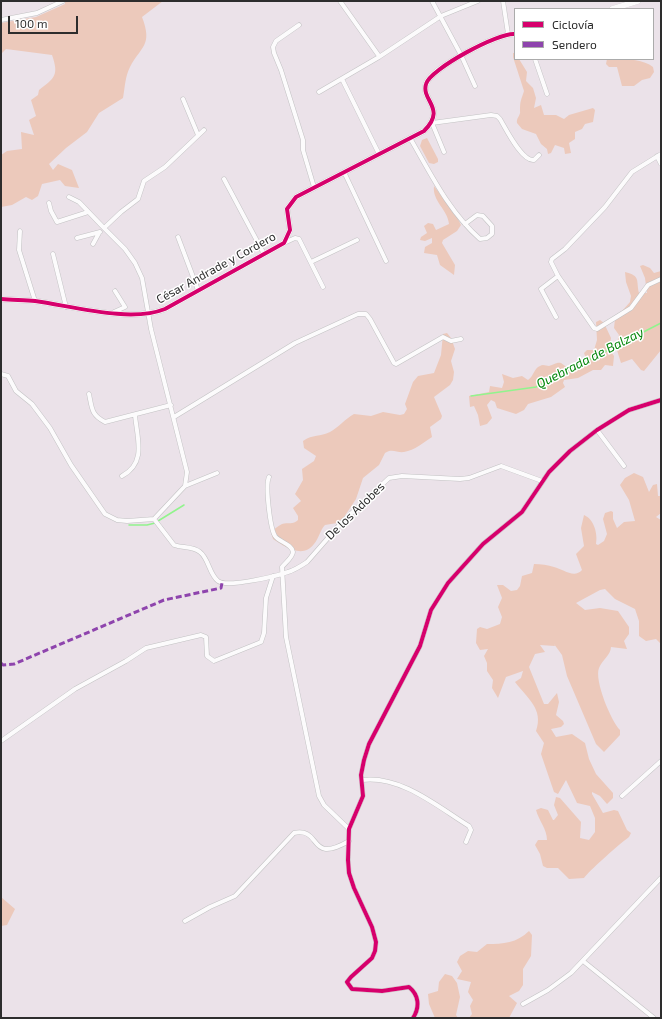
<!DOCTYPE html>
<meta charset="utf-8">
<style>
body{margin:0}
#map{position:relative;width:662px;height:1019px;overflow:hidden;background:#ebe2e9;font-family:"Exo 2",sans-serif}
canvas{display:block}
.frame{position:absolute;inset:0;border:2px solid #2d2d2d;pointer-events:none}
.legend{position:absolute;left:514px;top:8px;width:140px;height:52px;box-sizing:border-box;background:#fff;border:1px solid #ababab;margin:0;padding:5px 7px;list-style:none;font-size:12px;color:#2d2d2d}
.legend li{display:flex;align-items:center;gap:8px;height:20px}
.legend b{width:20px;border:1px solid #ababab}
.scale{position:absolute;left:8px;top:16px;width:70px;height:18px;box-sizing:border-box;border:2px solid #2d2d2d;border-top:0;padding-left:5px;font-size:12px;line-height:14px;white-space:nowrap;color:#2d2d2d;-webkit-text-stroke:3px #fff;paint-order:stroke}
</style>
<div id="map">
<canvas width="662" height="1019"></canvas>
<div class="frame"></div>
<ul class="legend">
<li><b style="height:5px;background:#d6006c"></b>Ciclovía</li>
<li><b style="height:5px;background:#8e44ad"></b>Sendero</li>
</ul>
<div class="scale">100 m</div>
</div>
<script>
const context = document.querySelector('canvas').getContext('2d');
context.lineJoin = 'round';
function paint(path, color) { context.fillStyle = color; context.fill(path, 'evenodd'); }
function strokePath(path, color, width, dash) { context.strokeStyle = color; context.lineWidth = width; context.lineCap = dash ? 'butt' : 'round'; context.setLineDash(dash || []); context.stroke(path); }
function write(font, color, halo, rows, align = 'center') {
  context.font = font + ' "Exo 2",sans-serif'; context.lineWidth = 3; context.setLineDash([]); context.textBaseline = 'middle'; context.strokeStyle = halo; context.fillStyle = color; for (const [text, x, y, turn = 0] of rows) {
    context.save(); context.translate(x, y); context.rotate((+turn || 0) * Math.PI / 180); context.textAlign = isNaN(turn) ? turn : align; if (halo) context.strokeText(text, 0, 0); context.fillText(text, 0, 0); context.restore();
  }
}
paint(new Path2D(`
 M65,1h98l-21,16c11,29 -1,29 -12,50 -5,10 -5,20 -7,31l-24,15 -12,19 -21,16 -17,16 4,6 5,-6 14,6 7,18 -14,-2 -5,-6 -18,4 -4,12 -6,4 -6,-3 -14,8 -11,2v-52l6,-4 15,-2 -1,-17 13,3 -5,-15 7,-4 -5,-16 7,-5 1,-5c16,-12 20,-15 13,-35l-46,-6 -5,5v-31l35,-6 29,-13z
 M513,53h2v6h4l8,13 -1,9 7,7 3,10 -2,10 7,-3 3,10h12l8,4 5,-4 24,-7 2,2 -2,12 -8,2 -3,5 -7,3v7l-6,4 2,10 -6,1 -1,-6 -9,-3 -4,8 -3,1 -1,-5 -6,-5 -5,-10 -14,-5 -5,-6c-1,-5 4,-8 3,-12 0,-11 1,-10 4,-20l-11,-34z
 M607,59c14,0 35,-1 46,8l1,5 -4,6 -8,2 -8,6h-12l-5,-19h-8l-3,-3z
 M427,138l11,21v3l-4,2 -5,-1 -9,-17 2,-6z
 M434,186l21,27 6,12 -4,6 -14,9 -1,3 13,22 -1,10 -14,-10 -3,-10 -13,-2 1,-6 7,-4v-5l-7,3 -5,-1 1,-3 6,-4 -3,-7 4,-3 5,1 3,6 13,-6c-1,-14 -17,-23 -15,-38z
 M643,265l7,3 4,5 7,-2v79l-17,21 -3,-1 -9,-11 -11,4 -5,-16 3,-12 -5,-7 1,-9 15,-17 1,-6 -5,-14 -1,-10c16,4 11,8 14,21h8l-2,-15 -5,-12z
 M600,320l4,3 7,15 -2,11 5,7 -1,10 -8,-1 -4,5h-8l-15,8 -14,2 -1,3 2,4 -14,10 -23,7 -4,6 -8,4 -19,-6 -2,-6 -4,-2 -4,5 5,13 -5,6 -7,2 -2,-11 -4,-9 -4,1 -1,-11 20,-4 1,-6 12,2 2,-6 -2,-8 11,4 9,-2 6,4c6,-4 6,-12 12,-14 3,-2 6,0 9,0 5,-1 7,-4 12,-3l7,5v4l18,-7 1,-4 -3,-8 3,-3h7l3,-10 -1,-18z
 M447,333l4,5 4,11 -4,12 3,11 -1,8 -3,5 -16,12 8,19 -1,3 -11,8 2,10c-9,6 -17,13 -28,15 -7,1 -12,-4 -19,1l-6,12 -16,13 -7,21 -12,18 -7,6 -12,2c-5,5 -6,13 -11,19 -11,15 -29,3 -41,-5l-2,-7c3,-3 7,-6 11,-8 6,-2 11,1 16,-4v-4l-5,-8 8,-7 -6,-7 8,-14 -1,-11 12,-8 2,-5 -12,-8 -1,-7c10,-7 17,-4 27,-9 9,-5 15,-13 24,-18l17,2 12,-4 17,3 4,-1 3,-5 -2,-5 8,-22 5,-6 16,-3 7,-18 2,-21z
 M634,473l9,4 6,15 4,-7 4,-1 1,12h3v17l-5,4 5,3v124l-5,-5 -10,2 -7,-5v-15l-4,-12 -20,-10 -10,-10 -5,1 -24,13 9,7 15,-2 18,3 11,16v7l-5,7 3,8 -16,-2c0,8 -9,13 -12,21 -5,12 12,53 21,62v5l-16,17 -8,-8 -29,-68 -5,-21 -8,-11 1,2 -15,-1 5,7 -10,2 -6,13 15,37h4l9,-11 2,9 -3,13 7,6 1,3 -3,3 -10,2 5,8 16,-3 13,9 4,16 7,15 17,19v5l-6,6 -7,-8 -8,-4v2l11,19 11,-3 4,1 9,19 4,3 -2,4c-12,9 -41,35 -45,41l-15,1 -11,-11h-11l-4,-2 -3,-12 -5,-9 3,-5h9c0,-11 -8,-19 -11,-30l5,-2 7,2 5,10h1l4,-5 -4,-10 2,-8 4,1 21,24 -1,16 9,2 6,-8v-14l-5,-12 -13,-3 -11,-23 -8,14 -4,-2 -13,-38 3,-11 -8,-12c8,-22 -9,-33 -21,-49l6,-4 2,-7 -17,6 -8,21 -6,-10 1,-8 -6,-9v-8l-3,-7 4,-7 -8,1 -4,-7 1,-14 3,-2 7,2 13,-5 2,-7 -4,-10 4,-9 -5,-13h6l8,6 6,-1 3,-4 2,-10 10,-3 2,-9c7,0 14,1 20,3 9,2 20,12 28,3l-6,-16 8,-8 -3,-18 3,-13c10,4 14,19 12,29l2,1 6,-4 3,-7 -4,-15 2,-6 6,-2 2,1v7l4,9 7,-6 11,-1 -6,-21 -9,-15 5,-7z
 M1,897l14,12 -8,16 -6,1z
 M529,931l3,4 -1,21 -8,13v16l-4,6 -10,5 8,7 -8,15h-48h8l3,-4 -2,-8 3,-6 -5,-8 3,-10 -14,-3 5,-8 -5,-9 3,-6 8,-5 9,1 10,-8c16,0 30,-1 42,-13z
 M445,974l7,2 5,7 3,14 -4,18 2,3h-23l-6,-14 -1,-10 10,-3 1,-9z`), '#ecc9bb');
strokePath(new Path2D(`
 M471,396l65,-9 125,-64
 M158,521l26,-16
 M129,525h18l8,-2`), '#91f48d', 1.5);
const street = new Path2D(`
 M340,1l39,55
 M432,1l29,54 14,31
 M503,1l5,33
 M1,20l36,-7 26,-12
 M299,25l-23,16 -3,6 1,6 7,17 22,70v10l11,37
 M535,59l12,35
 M342,79l37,75
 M319,92l60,-35 62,-41 37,-15
 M183,99l15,36
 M410,138c21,36 39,74 70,101l7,-1 5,-4v-8l-9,-10 -6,-1 -12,9
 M444,152l-12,-29 59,-8 6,1 3,3c6,10 22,43 34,41l5,-5
 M661,154l-29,18 -27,35 -40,42 -13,10 -1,3 7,14 36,52 3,1 34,-21 17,-23 13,-6
 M657,156l4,8
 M344,172l42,89
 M224,179l40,75
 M69,197l10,5 25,26
 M49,203l2,8 6,11 31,-10
 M20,231l-1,19 16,51
 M178,237l20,53
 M77,238l23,-6
 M284,243l11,-5 4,1 24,48
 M93,244l6,-11
 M53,254l13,53
 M311,262l46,-22
 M114,312l11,-5 -10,-16
 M556,317l-15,-28 17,-13
 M1,374l7,2 8,15 16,13 18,24 21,37 34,49 12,6 10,1 27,-2
 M89,394c3,14 2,21 16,28l66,-17
 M174,417l121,-74 63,-29h8l4,5 24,44 2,1 47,-27 8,4 10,-2
 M597,430l27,36
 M122,476c25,-13 15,-38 13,-61
 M269,477c-4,8 1,51 6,59 4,6 17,8 18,16 0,5 -8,11 -11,15l4,70 33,159 5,9 25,24
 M185,486l32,-13
 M154,519l31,-33 2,-14 -36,-143 -9,-51 -7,-15 -10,-14 -21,-21 17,-16 17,-13 6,-18 21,-14 39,-37
 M154,519l20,26c8,3 19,1 26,7 9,7 9,22 18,29 9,7 59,-5 70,-9 7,-2 13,-6 19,-10l35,-40 47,-44 13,-2 58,3 9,-1 32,-12 41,15
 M1,741l74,-52 51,-28 20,-13 55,-13 5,2 1,19 7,5 47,-19 3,-9 2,-35 7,-22
 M362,780c39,-5 76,27 107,46l2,4 -5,12
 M622,796l39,-35
 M185,921l25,-14 25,-11 59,-63c29,-6 13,32 55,8
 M583,961l71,57
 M523,1004l25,-14 23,-17 90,-95
 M413,1018c7,-11 6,-23 -4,-31l-27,4 -30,-2 -5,-7 4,-5 21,-19 3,-7 1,-9 -4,-15 -18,-39 -5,-15 -1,-13 1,-31 14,-33 -2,-21 3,-15 5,-16 51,-98 11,-36 17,-27 35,-39 39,-32 27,-40 21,-21 27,-21 32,-20 32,-10`);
const secondary = new Path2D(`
 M612,9l26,-8
 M1,299c11,1 23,1 34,2 37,5 95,22 130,8l119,-66 6,-13 -3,-21 9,-12 128,-66c23,-23 -3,-30 2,-47 4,-15 73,-52 89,-50`);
strokePath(street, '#c2c2c3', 5);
strokePath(secondary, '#c2c2c3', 6);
strokePath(street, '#fcfbfc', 4);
strokePath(secondary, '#fcfbfc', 5.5);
strokePath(new Path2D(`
 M1,663l2,2 11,-1 150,-64 57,-12 1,-5`), '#8e44ad', 3, [6, 3]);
strokePath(new Path2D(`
 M1,299c11,1 23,1 34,2 37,5 95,22 130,8l119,-66 6,-13 -3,-21 9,-12 128,-66c23,-23 -3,-30 2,-47 4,-15 73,-52 89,-50
 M413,1018c7,-11 6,-23 -4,-31l-27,4 -30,-2 -5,-7 4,-5 21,-19 3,-7 1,-9 -4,-15 -18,-39 -5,-15 -1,-13 1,-31 14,-33 -2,-21 3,-15 5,-16 51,-98 11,-36 17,-27 35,-39 39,-32 27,-40 21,-21 27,-21 32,-20 32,-10`), '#d6006c', 4);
write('12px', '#2d2d2d', '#fff', [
 ["César Andrade y Cordero",216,268,-29],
 ["De los Adobes",355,511,-44]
]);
write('italic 13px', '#04860b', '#fff', [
 ["Quebrada de Balzay",590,358,-27]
]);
</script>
